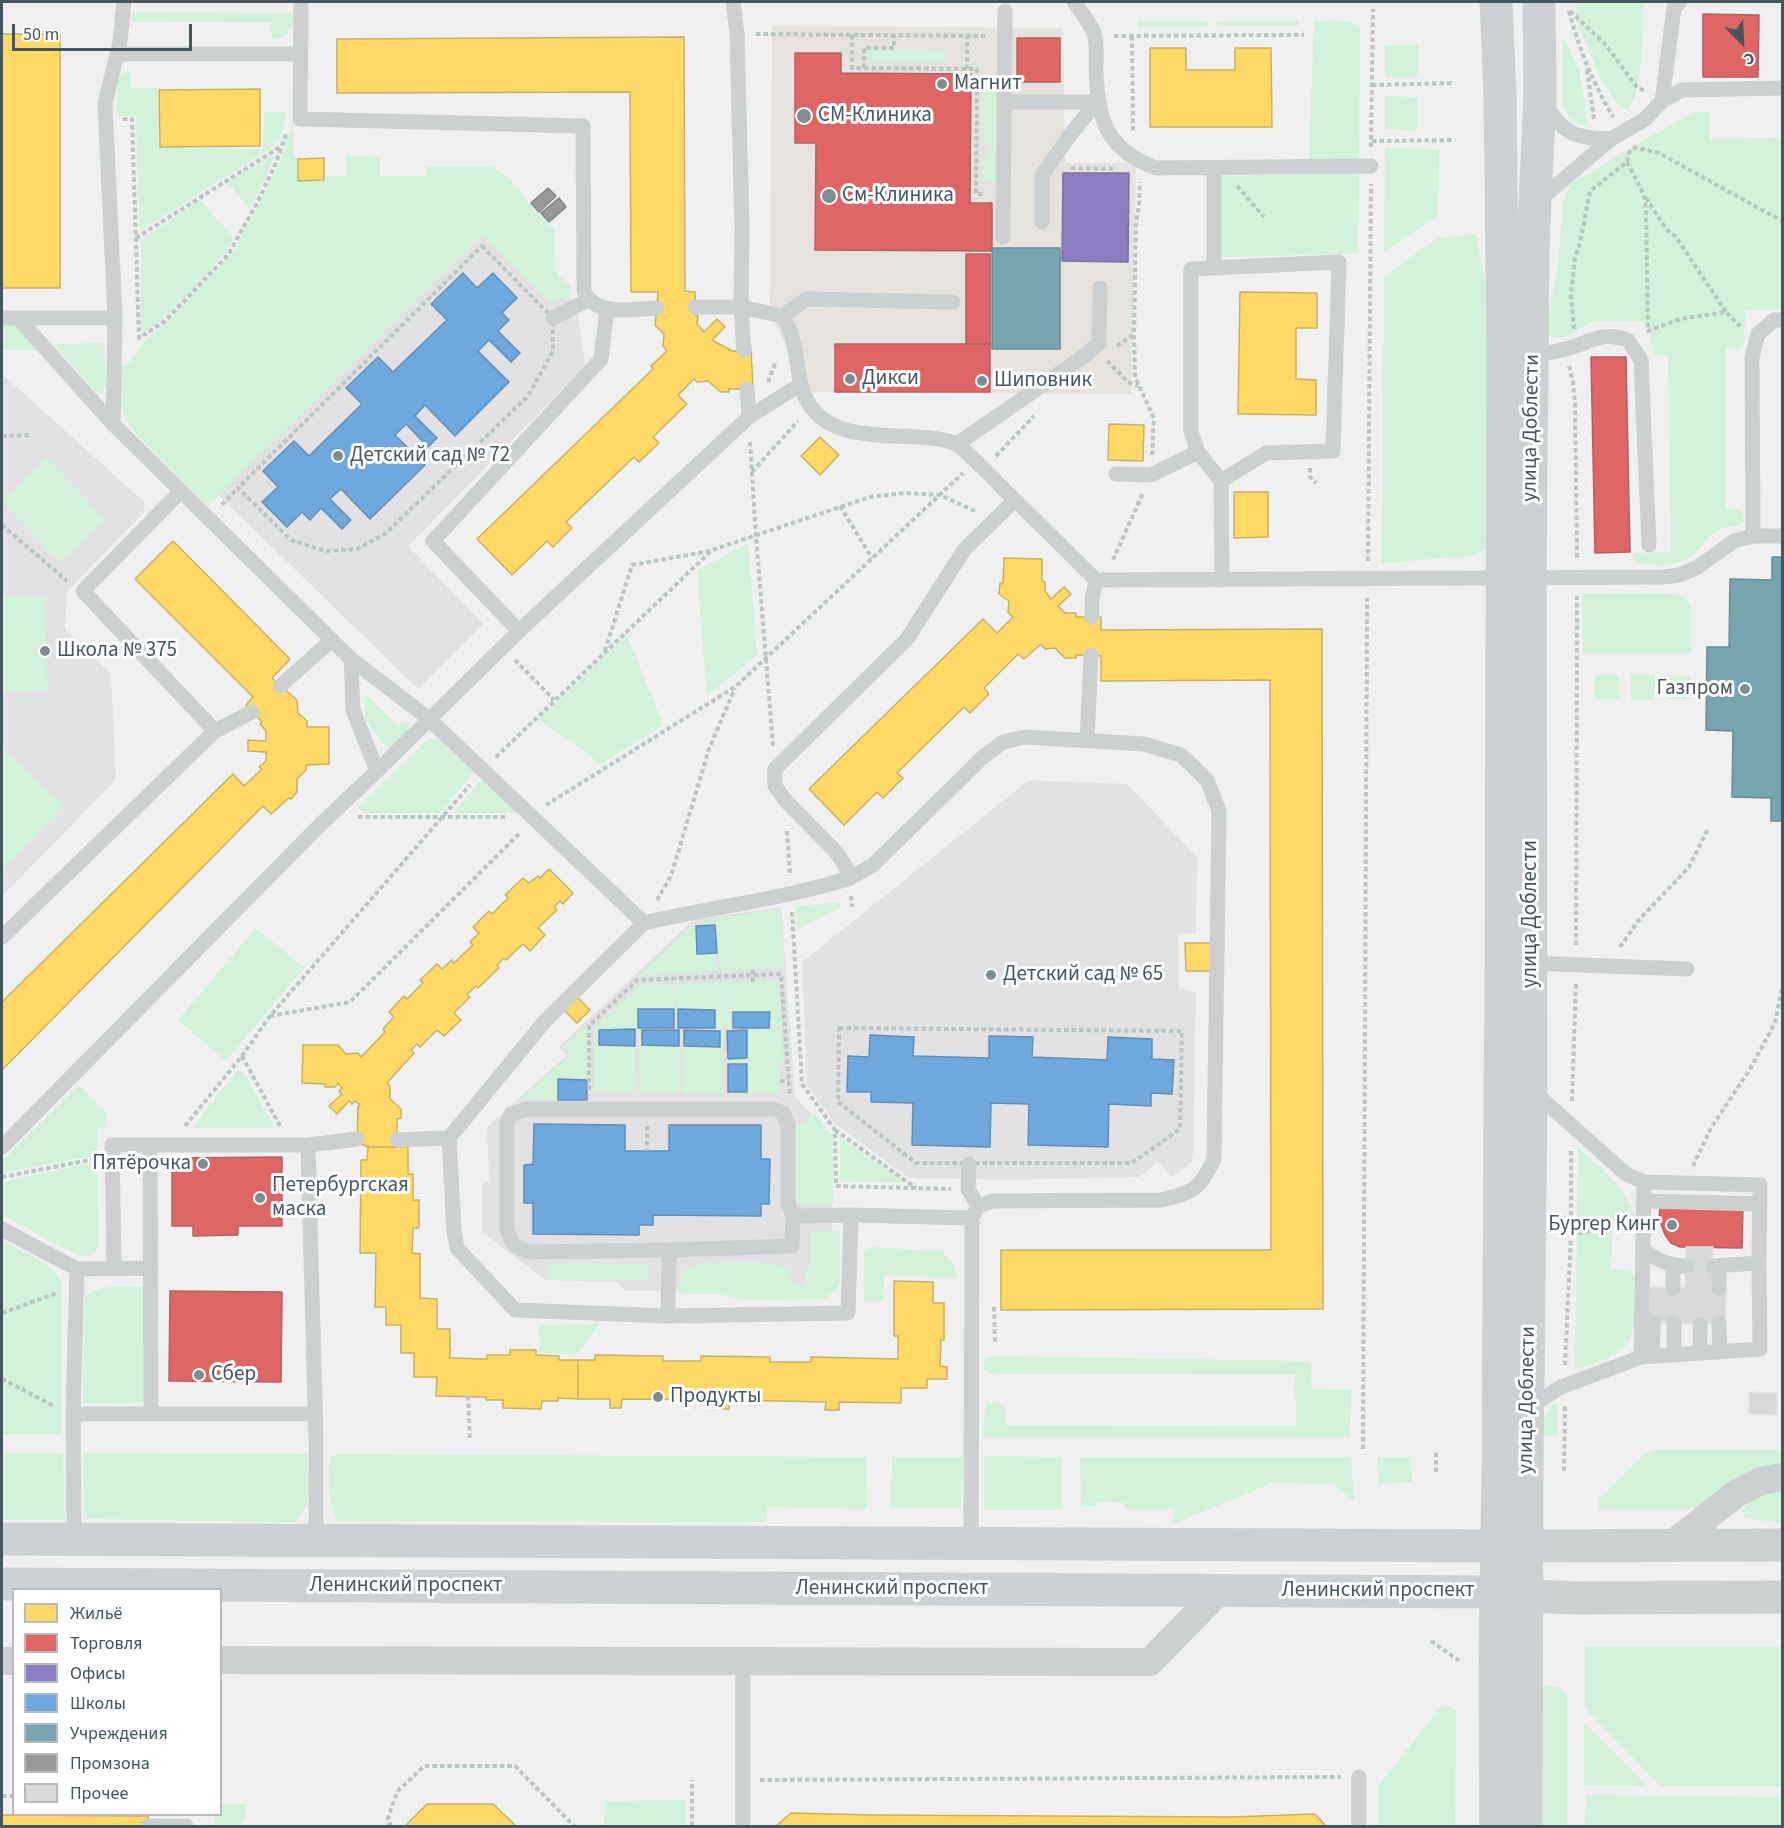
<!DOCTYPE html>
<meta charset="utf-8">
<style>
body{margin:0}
#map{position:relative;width:1784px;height:1828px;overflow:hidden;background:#f1f0f0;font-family:"Source Sans 3",sans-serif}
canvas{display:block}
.frame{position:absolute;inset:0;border:3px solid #45565f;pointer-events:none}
.legend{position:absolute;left:12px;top:1588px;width:210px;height:228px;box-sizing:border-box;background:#fff;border:2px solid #b5bbbf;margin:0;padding:8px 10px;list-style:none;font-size:18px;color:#45565f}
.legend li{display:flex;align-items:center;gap:12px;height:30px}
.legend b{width:30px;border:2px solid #b5bbbf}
.north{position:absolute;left:1712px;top:12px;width:60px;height:60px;-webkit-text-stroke:4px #fff;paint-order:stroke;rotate:156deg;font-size:16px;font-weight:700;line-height:24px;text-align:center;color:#45565f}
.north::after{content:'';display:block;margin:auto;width:21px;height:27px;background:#45565f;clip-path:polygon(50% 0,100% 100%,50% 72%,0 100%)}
.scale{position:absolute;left:12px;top:24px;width:180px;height:27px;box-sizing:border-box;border:3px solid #45565f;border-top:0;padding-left:8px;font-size:18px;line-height:21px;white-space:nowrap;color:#45565f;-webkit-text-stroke:4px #fff;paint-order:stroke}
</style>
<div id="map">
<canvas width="1784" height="1828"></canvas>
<div class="frame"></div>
<ul class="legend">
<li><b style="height:16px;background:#ffd966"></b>Жильё</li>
<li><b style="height:16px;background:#e06666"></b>Торговля</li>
<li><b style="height:16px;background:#8e7cc3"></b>Офисы</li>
<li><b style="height:16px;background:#6fa8dc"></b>Школы</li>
<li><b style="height:16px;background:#76a5af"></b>Учреждения</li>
<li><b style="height:16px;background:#999"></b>Промзона</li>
<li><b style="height:16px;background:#d7d9da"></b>Прочее</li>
</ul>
<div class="north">С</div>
<div class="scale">50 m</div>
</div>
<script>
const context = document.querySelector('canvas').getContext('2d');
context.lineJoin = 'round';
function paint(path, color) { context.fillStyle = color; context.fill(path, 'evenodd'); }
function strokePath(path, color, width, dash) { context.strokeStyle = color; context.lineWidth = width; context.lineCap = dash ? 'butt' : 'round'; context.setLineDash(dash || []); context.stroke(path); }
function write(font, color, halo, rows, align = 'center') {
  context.font = font + ' "Source Sans 3",sans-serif'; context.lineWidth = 6; context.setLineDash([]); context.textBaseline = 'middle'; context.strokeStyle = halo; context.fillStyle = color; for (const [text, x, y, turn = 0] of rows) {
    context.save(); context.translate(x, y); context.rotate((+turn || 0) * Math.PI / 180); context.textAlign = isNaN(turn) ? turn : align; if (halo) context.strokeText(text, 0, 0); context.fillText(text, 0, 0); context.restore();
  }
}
paint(new Path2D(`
 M772,26l291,2 2,135h71l-5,231 -322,-2 -39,-79z`), '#e6e2dd');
paint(new Path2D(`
 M457,185l120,121 8,60 -177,180 75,78 -65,65 -286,-278z
 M2,374l142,128v10l-77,80 -2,37 46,45 5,106 -114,116z
 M1029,780l98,4 70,73 -1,76 -18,1 1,54 17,4 -3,162 -2,9 -19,14 -14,-15 -19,15 -129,3 -101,-2 -74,-54 -28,-39 -5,-123z
 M781,907l14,190 37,40v101l-14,53h-193l-8,-9 -72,-2 -63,-48v-48l7,-3 -2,-54 80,-72 -8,-8 134,-127z`), '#e2e1e3');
paint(new Path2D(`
 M1576,2h68c-2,26 0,89 -17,108l-9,-5 -17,-26 -25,-59z
 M132,12l162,1c-1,16 -6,25 -22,27l-1,-17 -139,-1z
 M1138,21h69v6h-69z
 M1217,21h81v5h-81z
 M1314,21c15,0 33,-3 46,6l-1,132 -50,1z
 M1563,36l16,33 9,58c-9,-2 -18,-7 -23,-16 -6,-11 -2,-60 -2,-75z
 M1385,45h33v33l-33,-1z
 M867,49l78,1v12h-78z
 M130,71v17h27l1,60 105,1 1,-37h22c-2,17 -3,27 -18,38l-127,80 -2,-3 -3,-111h-19v-36l7,-8z
 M982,78l14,1v102h-14v-20h4l1,-17h-5z
 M1385,96l32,1v34l-32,-2z
 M1693,112h16l1,27 71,-2v-25h1v198h-37l-1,35 -3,3 -15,1 -1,159 16,3c2,4 4,9 0,13 -5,4 -16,2 -22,5 -15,9 -21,27 -39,33 -14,5 -32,2 -46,1l-1,-10 38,-1 -3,-197h-14l-5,-29 -9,-5h-49l-24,16h-20l4,-37 7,-34 5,-62 2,-8 8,-14z
 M293,122l1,35h4v23h26l1,-4h21l1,-21 33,2v19h46v-9h67l12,9 14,12 10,15 25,27 1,37 2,7 14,12 1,7 -4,5 -18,4 -68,-66 -274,270 -72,-72c-18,-23 -17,-36 -18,-64l10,-6 19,-26 24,-21 63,-65 46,-89z
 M1385,148l54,1 -1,67 -54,36z
 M271,156l3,1 -1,4 -23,48 -22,-26z
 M1359,173l-1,81 -138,3v-81z
 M200,200l34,38c-17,29 -61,75 -88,94l-3,-1 -2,-3v-87l3,-3z
 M1476,234l14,72 -1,242 -18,8 -89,7 2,-287 54,-38z
 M2,324h15l22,26h-37z
 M104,343l2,42 -3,8 -3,1 -6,-4 -40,-46z
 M47,458l59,62 -46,43 -58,-62z
 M748,543l9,112 -50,41 -10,-125z
 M1582,593h86l17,3 6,10v48l-108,-1z
 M45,596l2,94 -45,1v-94z
 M627,635l36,90 -62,39 -62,-45z
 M1595,675h24v24h-24z
 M1631,675h24l-1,25h-23z
 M1667,675l23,1v23h-23z
 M367,696l29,28 13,-2v7l-20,21 -24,-30v-23z
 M430,739l10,2 34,31 -34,41h-76l-6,-6 67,-65z
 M2,748l61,58 -61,64z
 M482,779l33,31 2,3h-64z
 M839,902l2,5 -44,22 -1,-21 1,-2z
 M780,909l4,59 -64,3 -4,-52z
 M714,921l3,50 -79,5 56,-52z
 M256,928l48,40 -78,93 -48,-41z
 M779,980l2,47 -49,1 -1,-46z
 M730,982v46l-40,1 33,1v63h-40l-1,-64 -3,1 1,63h-40l-1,-63 38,-1 -2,-45z
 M640,985h34v43l-39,1v63h-41v-64z
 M587,1025v75h-67l49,-45 -6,-8z
 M782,1029l1,33 -30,1h27v30h-53v-63z
 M238,1069l7,6 30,53h-80l-1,-3z
 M78,1085l27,26 3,17h-11v27l-95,18v-12z
 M816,1114l17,22v68l-37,-1 -1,-76z
 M840,1138l66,45 -66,-1z
 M1578,1147c22,21 48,39 57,70l-22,4 -2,48 18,2 7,6c-1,29 6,65 -25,80 -11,5 -24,8 -36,13z
 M97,1162l1,83c-3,12 -13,12 -23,9l-73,-39v-33z
 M810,1231h30v51l-2,6 -13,11 -83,1 -24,-6h-37l-3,-2c0,-10 2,-20 11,-25 10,-6 74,-6 86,-3 6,1 9,3 13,6l6,16h11l1,-18h4z
 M2,1241c20,11 50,20 60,42v151h-60z
 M870,1247l72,4 12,14 4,13 -74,-3 -1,26h-19v-50z
 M547,1263l100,1v16h-100z
 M143,1287v115l-60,1 2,-103c10,-18 39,-12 58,-13z
 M599,1324l-22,30 -37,-1 -1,-28z
 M994,1356l316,5 2,28 39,1 -1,47h-367l2,-29 2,-4 9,-2 8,4 2,19 290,1 -1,-51 -302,-1 -8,-3 -2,-6 3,-7z
 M1557,1402v34h-15c0,-14 3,-25 15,-34z
 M1656,1449h126v16l-87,43 -24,2 -72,-1v-10l45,-45z
 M2,1453h61l2,67h-63z
 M83,1453l224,1c1,24 7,49 -11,68l-211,-3z
 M338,1454l528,3 1,52 -100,-2 -1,15 -429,-1c-8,-20 -11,-43 -6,-64z
 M984,1456l78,1v53h-78z
 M892,1457h71l-2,51h-70z
 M1080,1457h271l3,44 -21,-17 -61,-1 -99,41v-15l-48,1v-7l-27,-1 -1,4h-16z
 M1377,1457h34l1,25 -34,2z
 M1782,1490v33l-37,-5 -3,-7 12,-13z
 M1585,1647h197v139h-122l-75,-78z
 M1542,1685l20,3 5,7v131h-26z
 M1449,1706l7,5 -1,115h-77v-40l62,-78z
 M1584,1722l63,64 -63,-1z
 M1586,1795l196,2v29h-197z
 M685,1800l1,26h-82l1,-25z
 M221,1804h25v15l-7,6 -24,1v-11l5,-1z`), '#d2f2d9');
const homes = new Path2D(`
 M2,34h58v254h-58z
 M684,37l1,254 10,1 1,24h2l-1,8 7,8 13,-13 8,8 -13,13 20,11 19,-1 2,39h-24v3h-8l-13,-11 -11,1 -3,-3 -16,16 9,9 -34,33 6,6 -20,19 -5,-5 -68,65 6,6 -19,19 -6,-6 -35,34 -35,-36 176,-170 -2,-3 16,-15 -4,-5 1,-12 -9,-9 3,-33h-27l-1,-200 -293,1v-54z
 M1150,48h36v22h49v-22h36l1,79h-122z
 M260,89v57l-100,1 -1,-57z
 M324,158v22l-26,1v-22z
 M1240,292l77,1v35h-21v51l20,1v35l-78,-1z
 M1109,424l35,1 -1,36 -35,-1z
 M820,437l19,18 -19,20 -19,-19z
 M1234,492h34v45l-34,1z
 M173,541l117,118 -18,19 25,22 1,13 9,8v6h22v37l-23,1v5l-9,9v13l-6,7 -2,-1 -18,16 -8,-8 -261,264v-68l231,-228 11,12 18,-17 -3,-2 7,-6v-9l-18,-1v-11l18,1v-10l-6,-7 2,-2 -16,-17 7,-8 -118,-118z
 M1004,558l38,1v22l3,1v9l6,8 13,-12 7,7 -13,12 7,7h11v4h25v13l221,-1 1,680 -322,1v-60h270l-1,-570 -169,1v-25l-25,-1v3h-11l-10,-10 -10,1 -4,-5 -17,15 -6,-5 -34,34 5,6 -19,19 -6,-6 -67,66 6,5 -20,20 -6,-6 -33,33 -35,-36 174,-170 14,14 16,-16 -5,-5 1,-11 -10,-7 1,-11h3z
 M549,869l24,24 -10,11 -3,-3 -6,6 3,3 -19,18 7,7 -15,16 -7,-7 -17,16 -2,-2 -7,7 2,3 -21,20 -2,-2 -9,8 3,3 -16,16 7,7 -17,16 -7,-6 -17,17 -3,-3 -6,6 3,3 -27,30 3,3v13l11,10v9l-4,1v21l11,7h-40l-11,-5 1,-35 2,-2 -5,-4 -3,3 -3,-3 -12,13 -8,-8 13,-12 -3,-3 3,-3 -4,-5 -3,4h-10v-3l-23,-1 1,-38h35l8,9 12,-1 3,4 24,-25 -2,-3 11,-12 -5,-5 15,-16 3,3 16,-16 -3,-3 17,-16 5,5 10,-9 2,3 19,-18 -3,-3 9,-9 -6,-6 16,-16 3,3 16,-16 -3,-3 18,-17 6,5 9,-7 2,2z
 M1185,943h28v28h-27z
 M576,996l14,14 -13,13 -14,-14z
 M368,1147h40v27h5v26h6v28h-6l-1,25 8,1v44l17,1v30h13v29l37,1v-4h23v-5h26v5l23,1v4h19v39l-20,-1v3h-16l-1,8 -38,-1v-8h-17v-3l-50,-1 1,-19h-23v-24h-13v-28h-15v-18h-11l1,-54h-16l1,-93h6z
 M894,1281l39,1v21h11v37h-3l-1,26 7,1v12h-20v9h-26v15l-62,-1v8h-14l1,-8 -97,-2v9h-12v-9l-95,-1 -1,9h-11v-9h-32v-39h17v-5l68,1v5h38v-5l69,1v5h41v-5l87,2v-23h-4z
 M427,1804h66l23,22h-111z
 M791,1813l83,2 358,2 83,-3 11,12h-550z
 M2,1815l146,1v10h-146z`);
paint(homes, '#ffd966');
strokePath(homes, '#c7b264', 1.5);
const shops = new Path2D(`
 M1703,14l56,1 -1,62h-55z
 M1017,38h43v44h-43z
 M795,53h46v20l130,1 -1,129h22v48l-177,-1 1,-107h-21z
 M966,254h24v90h-24z
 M835,344h155v48h-155z
 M1591,357h35l4,195 -35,1z
 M282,1157v69h-44v9l-45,1v-10h-21v-68z
 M1660,1206l83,1 -1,41 -62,-1 -9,-4 -6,-8 -6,-17z
 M170,1291l112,1 -1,90 -112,-1z`);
paint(shops, '#e06666');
strokePath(shops, '#b26164', 1.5);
const offices = new Path2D(`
 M1063,173h66l-1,89 -66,-1z`);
paint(offices, '#8e7cc3');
strokePath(offices, '#7871a5', 1.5);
const schools = new Path2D(`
 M463,273l14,15 16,-15 24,25 -15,15 7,7 -11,11 22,22 -9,9 -22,-22 -11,11 31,31 -54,54 -30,-31 -10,11 22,22 -9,9 -22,-23 -11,11 30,30 -55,54 -29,-30 -11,10 21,21 -9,9 -21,-21 -11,12 -8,-8 -15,15 -25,-25 16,-15 -15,-16 31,-30 15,15 53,-52 -16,-16 32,-31 15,15 54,-52 -16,-16z
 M715,925l2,28 -20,1 -1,-28z
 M638,1009h36v19h-36z
 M678,1009l37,1v18h-37z
 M733,1012h37l-1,16h-36z
 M635,1029v17l-36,-1v-15z
 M642,1030h37v16l-37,-1z
 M684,1030l36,1v16l-36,-1z
 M747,1030v28l-19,1 -1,-28z
 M870,1035l44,2 -1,19 76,2v-22l44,1 -1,20 75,3 1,-23 44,2v20l22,1 -2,34 -21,-1v13l-42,-2 -1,43 -80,-2 1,-41 -38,-1 -1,44 -78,-2 1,-42 -42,-1v-10h-24l1,-36 21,1z
 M728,1064h19v28h-19z
 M558,1079l29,1v20h-29z
 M534,1124l91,1v26h44v-26h92v34h9l-1,45h-8v12l-108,-1v10h-14v10l-106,-1v-31h-9v-38l9,-1z`);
paint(schools, '#6fa8dc');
strokePath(schools, '#628fb6', 1.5);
const public = new Path2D(`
 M992,248h68v101h-68z
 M1772,557h10v264h-11v-23l-39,-1 1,-66 -27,-1 1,-83h22l1,-68 42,1z`);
paint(public, '#76a5af');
strokePath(public, '#678d97', 1.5);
const industry = new Path2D(`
 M548,188l8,8 -17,16 -8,-9z
 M559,198l7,9 -17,15 -8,-9z`);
paint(industry, '#999');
strokePath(industry, '#808588', 1.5);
const building = new Path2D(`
 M1686,1247h27l-1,41h14l-1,36 -77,-1v-36l37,1z
 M1749,1392l28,1v22l-28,-1z`);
paint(building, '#d7d9da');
strokePath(building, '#e2e2e3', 1.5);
strokePath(new Path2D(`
 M1569,11c10,38 24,72 44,106
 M1570,11l35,33 32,43 9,5
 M756,34l229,2
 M852,35v33l125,1 -1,125h9
 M1114,36l190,-1
 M1132,36l1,95
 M864,68v-20h30v-13
 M967,69v-33
 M1587,70l7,49
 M1372,85l82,-2
 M123,119h9l7,219 26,-17 63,-66 29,-52 19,-40 11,-31
 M1372,141l83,-1
 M1371,147l2,-138
 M1633,147l26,6 123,68
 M1627,162l17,33 2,14 2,122 32,-12 46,-7 15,15
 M1071,168l43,1
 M1237,186l27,31
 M1646,198l20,31 10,8 50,75
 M136,238l144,-91
 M482,246l71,72v33l-25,45 -143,138 -28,15 -32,2 -34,-11 -53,-52z
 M1574,329l-3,-35 4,-37 4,-9 11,-57 37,-29 3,-13
 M1134,335l1,42 19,41 -2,37
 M1117,346l17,-12 2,-113 3,-14 1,-25
 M1107,361l21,21 10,4
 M1569,366l4,16 2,21 2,155
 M768,382l8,-21
 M2,436l30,-1
 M750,442l6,94 17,210
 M996,456l38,-40
 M1310,468v9l6,6
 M752,472l46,-51
 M222,505l16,-17
 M840,506l32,52
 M2,525l65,56
 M1113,560l30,-67
 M1368,561l3,-377
 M605,651l27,-86 78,-14
 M515,660l39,40
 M496,757l216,-207 158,-53 36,-4 34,2 37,17
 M546,805l189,-118 228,-214
 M358,817h148
 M787,831l3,43
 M851,896l1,11
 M657,900l14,-24 38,-127 26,-61
 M792,912l10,172 33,46 1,56 115,3
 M1576,945l1,-349
 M1620,947l18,-26 51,-54 19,-38
 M753,970v12
 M270,1016l80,-14 171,-170
 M839,1028l343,3 -2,98 -48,34h-216l-78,-61z
 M242,1056l38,70
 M780,1081h9
 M589,1090v-64l48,-46 144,-6 9,122
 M1572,1101l4,-118
 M185,1126l57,-70 28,-40 200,-231
 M647,1126v25
 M835,1130l81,58
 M1693,1166l18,-38 39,-59 25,-46 7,-35
 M2,1177l93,-18
 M1571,1235l55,-12
 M994,1307l1,35
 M2,1313l55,-20
 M1565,1365l6,-130v-84
 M2,1379l52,27
 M468,1396l2,45
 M1363,1449l4,-851
 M1564,1471l1,-65
 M1436,1472v-21
 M1431,1641l30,21
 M760,1780l581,-3
 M2,1796h12
 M388,1826l2,-2 -2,-6 9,-26 27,-26h91l59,60
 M692,1826v-46`), '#b8c7c0', 4, [4.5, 3]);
strokePath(new Path2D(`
 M301,2l-1,117 283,7 1,166c12,25 50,17 73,16
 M733,2l4,32 5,194 -1,79 3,43
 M1074,2c7,10 19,24 21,35 2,10 1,23 1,33 2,49 9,79 60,98l215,-2
 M118,54h182
 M1662,101l12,-93 6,-6
 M1005,102h92
 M1546,104c15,30 33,35 65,35
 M1214,168v100
 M1537,202l74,-63 33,-19 18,-19 20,-11 100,-2
 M1042,222v-47l31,-44 24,-29
 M1003,237l2,-226
 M695,307h46l41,9c20,26 10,65 29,91 31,42 100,21 143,36 9,3 50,47 61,57
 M782,316l25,-17 146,3
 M2,318h113
 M18,318l95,106
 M553,318l35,-18
 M1530,355c14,-1 30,-4 43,-8 22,-8 31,-15 55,-7l13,20 8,185
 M747,389l2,28
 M957,444l126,-87 16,-14 1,-55
 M1116,474l35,1 47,-23
 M1221,481l45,-28 67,-2 6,-189 -148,7v163l7,20 23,29 1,99
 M181,491l-98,100 132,140
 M1753,536h29
 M1092,617v-18l4,-19
 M519,631l-86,-90 168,-182 6,-50
 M351,659l78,60 215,204 -99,98 -96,117 5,92 3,18 58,62 153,6 180,-3 3,-98 121,3
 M280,686l52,-46
 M1087,740l4,-85
 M377,771l142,-140 230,-214 52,-33
 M644,923c69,-16 139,-24 206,-45
 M2,937l213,-206 37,-19
 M1528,963l159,6
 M1532,1090l94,84 18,8 -3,175
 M397,1140l52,-2
 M308,1145l8,297v99
 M2,1147l318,-322 57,-54 -24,-61 -2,-51 -238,-235 2,-106 -10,-215 15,-61 4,-40
 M969,1164l-1,25 10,17
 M1643,1201l117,3
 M2,1229l75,40 -4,145 1,125
 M1643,1248c11,13 26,17 43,18
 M669,1250l-138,2c-17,-4 -21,-9 -24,-25v-104l4,-9 16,-5h247l9,4 5,12v78l5,13
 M1673,1265v23
 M1713,1266l46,-3
 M1719,1267v21
 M114,1268l-2,-123h38
 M77,1269l74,-1
 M668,1316l1,-66 123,-4 1,-30 58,-1
 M1674,1323v31
 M1719,1323l1,29
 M1700,1352v-28
 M1652,1356l1,-33
 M1528,1408l33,-21 80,-30 119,-8 -1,-86 1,-78 -116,-3
 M73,1414h242
 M151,1414l-1,-269h158l49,-6
 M971,1544l1,-326 6,-12 15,-5 168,-1c32,-8 39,-10 53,-41l5,-348 -12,-31 -26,-25 -37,-11 -119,-7 -22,5 -20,15 -110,108 -23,13 -5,-13 -9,-13 -51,-52 -10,-14v-17l132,-130 57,-89 51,-50 81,80 567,-3 16,-2 19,-8 36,-26 19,-5 -1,-179 6,-23 16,-14h8
 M148,1826h38
 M743,1826v-165
 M1359,1826v-49`), '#ccd0d1', 15);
strokePath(new Path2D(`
 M1671,1545l66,-52 24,-12 21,-4
 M220,1660l930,2 70,-72
 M2,1661h12`), '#ccd0d1', 28);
strokePath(new Path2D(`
 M1527,1546l255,-1
 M1527,1596l51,2 204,-1`), '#ccd0d1', 33);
strokePath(new Path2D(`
 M1496,2l4,91 3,261 -2,609 -3,507 -3,192 1,164
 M2,1539l1517,7
 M2,1584l1494,8 21,3
 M1526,1826l1,-355 4,-382 -1,-512 3,-329 7,-155 -1,-91`), '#ccd1d3', 33);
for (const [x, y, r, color] of [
 [942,84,6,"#818c92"],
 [804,116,8,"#818c92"],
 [829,196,8,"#818c92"],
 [850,379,6,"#818c92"],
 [982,381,6,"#818c92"],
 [338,456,6,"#818c92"],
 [45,651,6,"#818c92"],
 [1745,689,6,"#818c92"],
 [991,975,6,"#818c92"],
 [203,1164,6,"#818c92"],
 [260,1198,6,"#818c92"],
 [1672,1225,6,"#818c92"],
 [199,1375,6,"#818c92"],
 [658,1397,6,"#818c92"]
]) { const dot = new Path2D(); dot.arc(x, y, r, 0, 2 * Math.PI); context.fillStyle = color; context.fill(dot); strokePath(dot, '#fff', 2); }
write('21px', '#45565f', '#fff', [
 ["Магнит",954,84],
 ["СМ-Клиника",818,116],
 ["См-Клиника",842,196],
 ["Дикси",862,379],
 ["Шиповник",994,381],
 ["Детский сад № 72",350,456],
 ["Школа № 375",57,651],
 ["Газпром",1733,689,"right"],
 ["Детский сад № 65",1003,975],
 ["Пятёрочка",191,1164,"right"],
 ["Петербургская",272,1186],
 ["маска",272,1210],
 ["Бургер Кинг",1660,1225,"right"],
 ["Сбер",211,1375],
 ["Продукты",670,1397]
], 'left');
write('21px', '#45565f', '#fff', [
 ["улица Доблести",1532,428,-89],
 ["улица Доблести",1531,914,-90],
 ["улица Доблести",1528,1400,-89],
 ["Ленинский проспект",406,1586],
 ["Ленинский проспект",892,1589],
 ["Ленинский проспект",1378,1591]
]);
</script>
